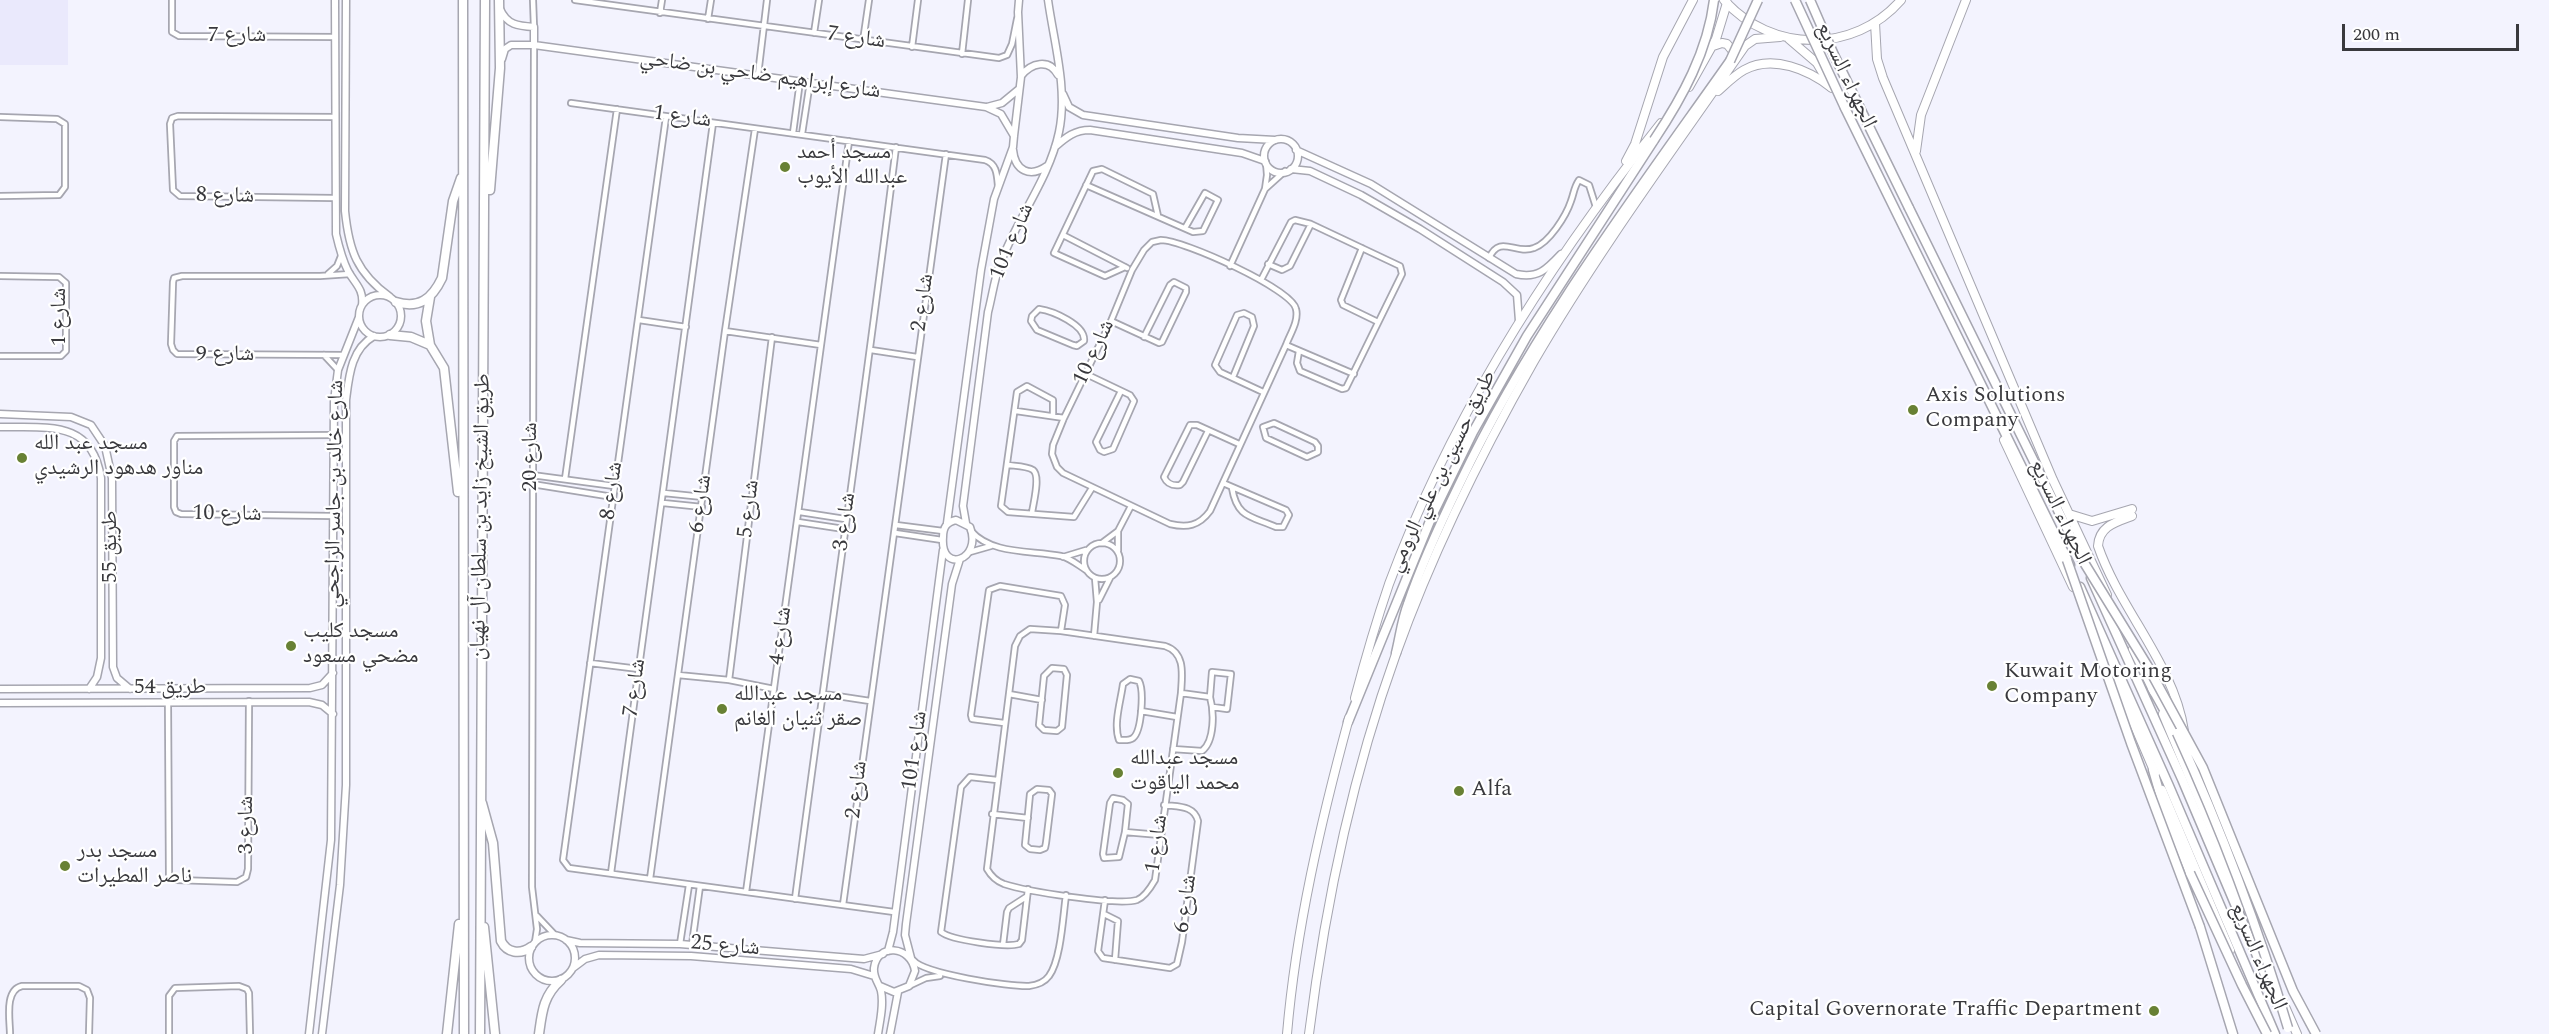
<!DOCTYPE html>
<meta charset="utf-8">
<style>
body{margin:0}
#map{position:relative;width:2549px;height:1034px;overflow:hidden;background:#f3f3fe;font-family:Spectral,serif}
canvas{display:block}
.scale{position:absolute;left:2342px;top:24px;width:177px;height:27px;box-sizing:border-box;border:3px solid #39393d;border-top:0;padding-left:8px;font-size:18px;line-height:21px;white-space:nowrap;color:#39393d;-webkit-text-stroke:4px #fff;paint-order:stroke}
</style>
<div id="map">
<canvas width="2549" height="1034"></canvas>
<div class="scale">200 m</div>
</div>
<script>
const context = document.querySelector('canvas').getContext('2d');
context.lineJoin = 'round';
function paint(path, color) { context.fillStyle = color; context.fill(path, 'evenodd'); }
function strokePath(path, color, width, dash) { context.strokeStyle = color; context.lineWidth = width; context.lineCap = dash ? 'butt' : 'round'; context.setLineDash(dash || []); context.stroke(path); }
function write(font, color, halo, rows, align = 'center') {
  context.font = font + ' Spectral,"Noto Naskh Arabic",serif'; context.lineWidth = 4.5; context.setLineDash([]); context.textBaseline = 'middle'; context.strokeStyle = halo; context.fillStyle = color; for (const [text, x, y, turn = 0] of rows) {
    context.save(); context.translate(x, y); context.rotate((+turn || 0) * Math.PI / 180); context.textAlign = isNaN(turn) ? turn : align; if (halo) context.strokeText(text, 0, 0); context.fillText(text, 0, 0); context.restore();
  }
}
paint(new Path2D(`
 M0,0h68v65h-68z`), '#eae9fc');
const minor = new Path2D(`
 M172,0v32l7,4 156,1
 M533,0l1,27
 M575,0l424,58 8,-3 5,-11 5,-25
 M660,13l2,-13
 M708,19l3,-19
 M814,33l5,-33
 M863,41l6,-41
 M534,45l-2,842 5,42 -2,13
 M912,47l6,-47
 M962,54l6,-54
 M758,75l9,-75
 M571,103l414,57c12,4 12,15 13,26
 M0,117l57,2 8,5v63l-6,8 -59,1
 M666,117l-103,743 6,8 325,44
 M793,133l7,-52
 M802,134l8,-52
 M1086,185l107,47 10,-1 15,-31 -13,-7 -20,35
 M1265,189l20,-18
 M334,198l-154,-2 -7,-6 -3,-66 2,-6 6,-2 157,1
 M1063,235l64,33
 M1161,240c22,0 131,49 135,69 3,12 -6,25 -10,36l-76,166c-11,15 -23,17 -40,13l-107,-51 -6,-6 -5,-13 1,-9 11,-27 47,-97 21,-51 12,-20 8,-8z
 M1362,248l-21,52 2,5 35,17
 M1489,258c11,-24 26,-3 45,-10 15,-5 32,-32 37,-47 3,-8 3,-14 8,-21l10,5 7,22
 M1268,264l14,6 8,-4 21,-42
 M1230,266l35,-77 2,-14 -1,-13
 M1125,267l-20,9 -51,-23 39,-82 9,-2 51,25 5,22
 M328,274l9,-8 4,-10
 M0,276l59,1 7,6v68l-5,5h-61
 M1261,280l30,-58 4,-2 16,4 89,42 2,8 -56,114 -4,1 -42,-18 -3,-8 2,-12
 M1039,309c14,2 47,16 45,32l-7,5 -4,-1 -36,-15 -6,-9 1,-5z
 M639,320l47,7
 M1111,321l48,22 3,-1 24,-50v-4l-12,-6 -4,3 -26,52
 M725,331l96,14
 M1286,345l68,29
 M871,350l46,7
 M324,355l14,15
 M343,355l-166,-1 -4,-4 -2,-6 2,-62 1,-4 8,-2h138l30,-2
 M1086,374l44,21 4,6 -21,48 -9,3 -4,-2 -4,-8 25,-51
 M1233,377l21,-51 -2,-9 -8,-4 -7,2 -22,50 5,7 43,20
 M1016,411l48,7
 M1053,416v-16l-26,-14 -10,6 -16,114 7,6 66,5 18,-29
 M1274,423l41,19 3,4v6l-11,5 -41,-19 -3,-11z
 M1208,431l-25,51 -3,3c-8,1 -13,-1 -16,-8l26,-52h7l42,19
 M1008,465c7,1 19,1 25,5 8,6 0,34 -1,43
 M532,475l82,11
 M565,479l52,-370
 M1223,483l63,27 3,5 -6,12h-7c-25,-11 -39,-9 -44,-39
 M532,484l81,13
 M664,493l39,4
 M663,503l39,4
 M800,512l45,7
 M334,516l-153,-2 -5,-2 -2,-5v-66l3,-5 157,-1
 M798,522l46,7
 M896,525l47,6
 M971,531c21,24 61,19 90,25 9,2 17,9 25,14
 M895,533l47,7
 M1084 561a18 18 0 1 1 36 0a18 18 0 1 1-36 0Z
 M1102,543l16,-12
 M1118,551v-20l13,-25
 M970,552l21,-6
 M1063,557l23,-7
 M1099,600l11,-22
 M1030,629l31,2 104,15c21,7 17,29 16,47l-26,187c-4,7 -10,17 -18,20 -20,6 -112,-9 -133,-16 -8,-3 -13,-8 -17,-15l28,-223 5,-10z
 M1094,636l3,-34 -2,-24
 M590,663l49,6
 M1052,668l12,1 3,6 -5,52 -5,4 -13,-1 -5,-5 5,-49z
 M678,675l51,5 45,9
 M1130,679l9,2c5,9 3,50 -6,57 -4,3 -9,2 -14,2 -6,-16 2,-40 4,-56z
 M729,680l43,-343
 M824,694l46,7
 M1009,694l33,6
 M1210,697l2,-25 19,2 -4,35 -14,-2
 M168,703l1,172 7,5 61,2 9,-5 2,-8 1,-168
 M1141,711l36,6
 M1004,723l-32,-4 -1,-4 18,-125 11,-4 61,10 4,9 -4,26
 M1173,749l29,2c13,-10 12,-40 8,-54l-29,-4
 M997,780l-27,-3 -9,10 -20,145c10,8 65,16 78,12l3,-4 6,-51
 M1037,789l12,1 3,4 -6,49 -1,5 -5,2 -10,-1 -5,-4 5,-51z
 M1113,798l10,2 5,4 -3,28 -6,25 -15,1 -1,-4 7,-51z
 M992,814l36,4
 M1125,832l35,3
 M611,873l102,-750
 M650,879l75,-548 30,-202
 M746,892l103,-751
 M795,899c33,-251 70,-501 101,-752
 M1105,900l-7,51 5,7 67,10 7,-4 5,-22 16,-121c-4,-16 -20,-14 -34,-16
 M843,905l103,-751
 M1104,914l14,7 -3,39
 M537,916l18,19
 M680,944l9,-59
 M692,944l8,-58
 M1003,945l4,-33 2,-4 17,-11
 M913,960c11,14 97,27 116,26 8,-1 15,-3 20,-10 12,-16 14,-60 17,-81
 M909,986l17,-8 14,-2
 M10,1034c0,-14 -6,-44 12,-48h57l8,4 3,8 -1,36
 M169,1034v-38l6,-8 64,-2 8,3 2,4 1,41`);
const tertiary = new Path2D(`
 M335,0l1,234c3,13 6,25 12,37 7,13 16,18 14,34
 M346,0l-1,211c4,40 12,62 45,86
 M500,9c7,16 18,17 34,18v18
 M502,59l3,-10 6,-4h23l452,62 15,7 13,22
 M1021,76c10,-13 28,-18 37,-1
 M1063,94l6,13 14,8 155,23 37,2
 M987,107l15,-4 17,-14
 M1264 156a17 17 0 1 1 34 0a17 17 0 1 1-34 0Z
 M1055,147c11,-10 20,-17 35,-17l152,23 23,8
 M1013,150c2,21 17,28 34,16
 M1296,150l75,34 145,90c22,5 31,-5 45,-20
 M1291,169l19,2 51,24 59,34 83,53 14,13 2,26
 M359 316a21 21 0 1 1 42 0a21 21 0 1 1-42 0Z
 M0,414l71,3 20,8 14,21 7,32 1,189 4,11 13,11
 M0,427c47,1 92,-8 101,51v180l-4,19 -8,12
 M956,520l14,7c13,33 -30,48 -27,10 0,-10 4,-15 13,-17z
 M947,523l34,-253 13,-71 19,-52 1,-11 7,-59 -3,-65 1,-12
 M966,523l-3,-17 25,-194c4,-15 6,-31 11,-45 16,-46 50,-87 60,-135 9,-43 -5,-89 -11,-132
 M0,689l310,-1 12,-3 11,-12
 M0,703l309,-1 13,3 11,9
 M529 958a23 23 0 1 1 46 0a23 23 0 1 1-46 0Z
 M566,940l14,3 100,1 184,15 19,-5
 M888,951l5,-19 50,-382
 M911,958l-6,-23 1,-11 46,-340 8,-25
 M573,968l12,-9 14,-4 92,1 160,13 23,7
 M309,1034l22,-194 3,-439 4,-31 21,-53
 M322,1034l18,-149 6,-100v-385c3,-24 5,-51 28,-64
 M878,1034c2,-14 6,-29 3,-43 -2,-8 -8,-13 -7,-23 3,-25 37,-23 41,3l-6,15 -15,6 -14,-6
 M890,1034l8,-42`);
const primary = new Path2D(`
 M1724,0c47,53 130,54 177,0
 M1875,23l2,36 6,19 170,402 54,115
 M1789,39l28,24 14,24
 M1916,151l5,-36 45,-115
 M2004,440l69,147
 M2069,514l23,7 40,-12
 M2132,516c-16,6 -33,10 -34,30 22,64 76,118 86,185
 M2133,649l21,43
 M2103,652l52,121
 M2163,714l80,191
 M2162,790l68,160
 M2283,1002l14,32`);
const trunk = new Path2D(`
 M1713,46l9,-3 5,1 8,10
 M1689,87l27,-48 11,-36
 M1718,91c9,-8 17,-16 26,-21 29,-16 65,0 88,18
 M1626,161l9,-17 28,-87 30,-57
 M1355,698c10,-38 21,-76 34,-114 62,-168 161,-322 272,-461
 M1287,1034c9,-106 34,-213 62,-316
 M1309,1034c16,-128 43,-258 87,-380 36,-101 85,-200 138,-293 64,-110 139,-211 211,-315l10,-7 25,-2`);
const motorway = new Path2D(`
 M463,0l1,1034
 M1845,108l225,457
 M490,190l10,-122 -1,-68
 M1909,208l174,353
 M396,302c23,7 36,-3 46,-24l11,-77 8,-23
 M390,335l21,2 19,8 14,23 14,124
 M430,345l-4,-24 4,-24
 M2091,578l91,201 95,224
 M2080,587l89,199 106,248
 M1396,653c4,-16 6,-34 12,-49 14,-42 33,-82 52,-121 72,-151 174,-286 270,-422
 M2152,688l25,45
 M1348,722l84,-206 41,-84 54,-96 127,-196
 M2153,770l11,38 26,65
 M482,803l11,40 8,98c6,12 19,14 30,6
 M484,927l11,107
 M2200,927l33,107
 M447,1034l12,-110
 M480,1034l5,-1034
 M539,1034c3,-22 4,-38 22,-54`);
strokePath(minor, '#a6a6b0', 8);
strokePath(tertiary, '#a6a6b0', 9);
strokePath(primary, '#a6a6b0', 10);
strokePath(trunk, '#a6a6b0', 10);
strokePath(motorway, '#a6a6b0', 11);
strokePath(minor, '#fff', 4.5);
strokePath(tertiary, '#fff', 6);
strokePath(primary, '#fff', 8);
strokePath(trunk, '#fff', 8);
strokePath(motorway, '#fff', 8);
const motorwayBridge = new Path2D(`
 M1795,0l50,108
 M1810,0l24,55 75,153
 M1730,61l28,-61
 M1654,140c28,-42 54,-89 60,-140
 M2080,556l67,109 56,103 90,223 23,43
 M2067,560l64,183 69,184
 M2177,733c44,96 81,194 111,295
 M2190,873l52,112 25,49`);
strokePath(motorwayBridge, '#a6a6b0', 11, []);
strokePath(motorwayBridge, '#fff', 8);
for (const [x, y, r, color] of [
 [785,167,6,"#688134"],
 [1913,410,6,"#688134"],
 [22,458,6,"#688134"],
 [291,646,6,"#688134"],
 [1992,686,6,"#688134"],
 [722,709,6,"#688134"],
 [1118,773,6,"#688134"],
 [1459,791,6,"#688134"],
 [65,866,6,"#688134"],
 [2154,1011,6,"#688134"]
]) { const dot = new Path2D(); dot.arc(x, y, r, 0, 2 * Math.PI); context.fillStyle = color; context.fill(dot); strokePath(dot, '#fff', 2); }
write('22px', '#39393d', '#fff', [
 ["شارع 7",237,37],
 ["شارع 7",856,39,8],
 ["شارع إبراهيم ضاحي بن ضاحي",760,76,8],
 ["الجهراء السريع",1845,76,65],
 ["شارع 1",682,118,8],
 ["شارع 8",225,197,1],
 ["شارع 101",1013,242,-67],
 ["شارع 2",924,303,-82],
 ["شارع 1",61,317,-90],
 ["شارع 10",1095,353,-65],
 ["شارع 9",225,356],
 ["شارع 20",532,457,-90],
 ["طريق حسين بن علي الرومي",1443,472,-64],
 ["شارع 8",613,491,-82],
 ["شارع خالد بن جاسر الراجحي",336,494,-89],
 ["شارع 6",702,504,-82],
 ["شارع 5",750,509,-83],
 ["الجهراء السريع",2059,513,64],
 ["شارع 10",227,515,1],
 ["طريق الشيخ زايد بن سلطان آل نهيان",482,517,-89],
 ["شارع 3",846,522,-82],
 ["طريق 55",112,547,-90],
 ["شارع 4",782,636,-82],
 ["شارع 7",636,688,-82],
 ["طريق 54",170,689],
 ["شارع 101",916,751,-82],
 ["شارع 2",858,790,-83],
 ["شارع 3",248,825,-90],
 ["شارع 1",1158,844,-82],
 ["شارع 6",1187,904,-82],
 ["شارع 25",725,947,5],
 ["الجهراء السريع",2257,957,67]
]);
write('22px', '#39393d', '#fff', [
 ["مسجد أحمد",797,154],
 ["عبدالله الأيوب",797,179],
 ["Axis Solutions",1925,397],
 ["Company",1925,422],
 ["مسجد عبد الله",34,445],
 ["مناور هدهود الرشيدي",34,470],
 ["مسجد كليب",303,633],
 ["مضحي مسعود",303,658],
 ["Kuwait Motoring",2004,673],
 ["Company",2004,698],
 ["مسجد عبدالله",734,696],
 ["صقر ثنيان الغانم",734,721],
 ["مسجد عبدالله",1130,760],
 ["محمد الياقوت",1130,785],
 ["Alfa",1471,791],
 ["مسجد بدر",77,853],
 ["ناصر المطيرات",77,878],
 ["Capital Governorate Traffic Department",2142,1011,"right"]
], 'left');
</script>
